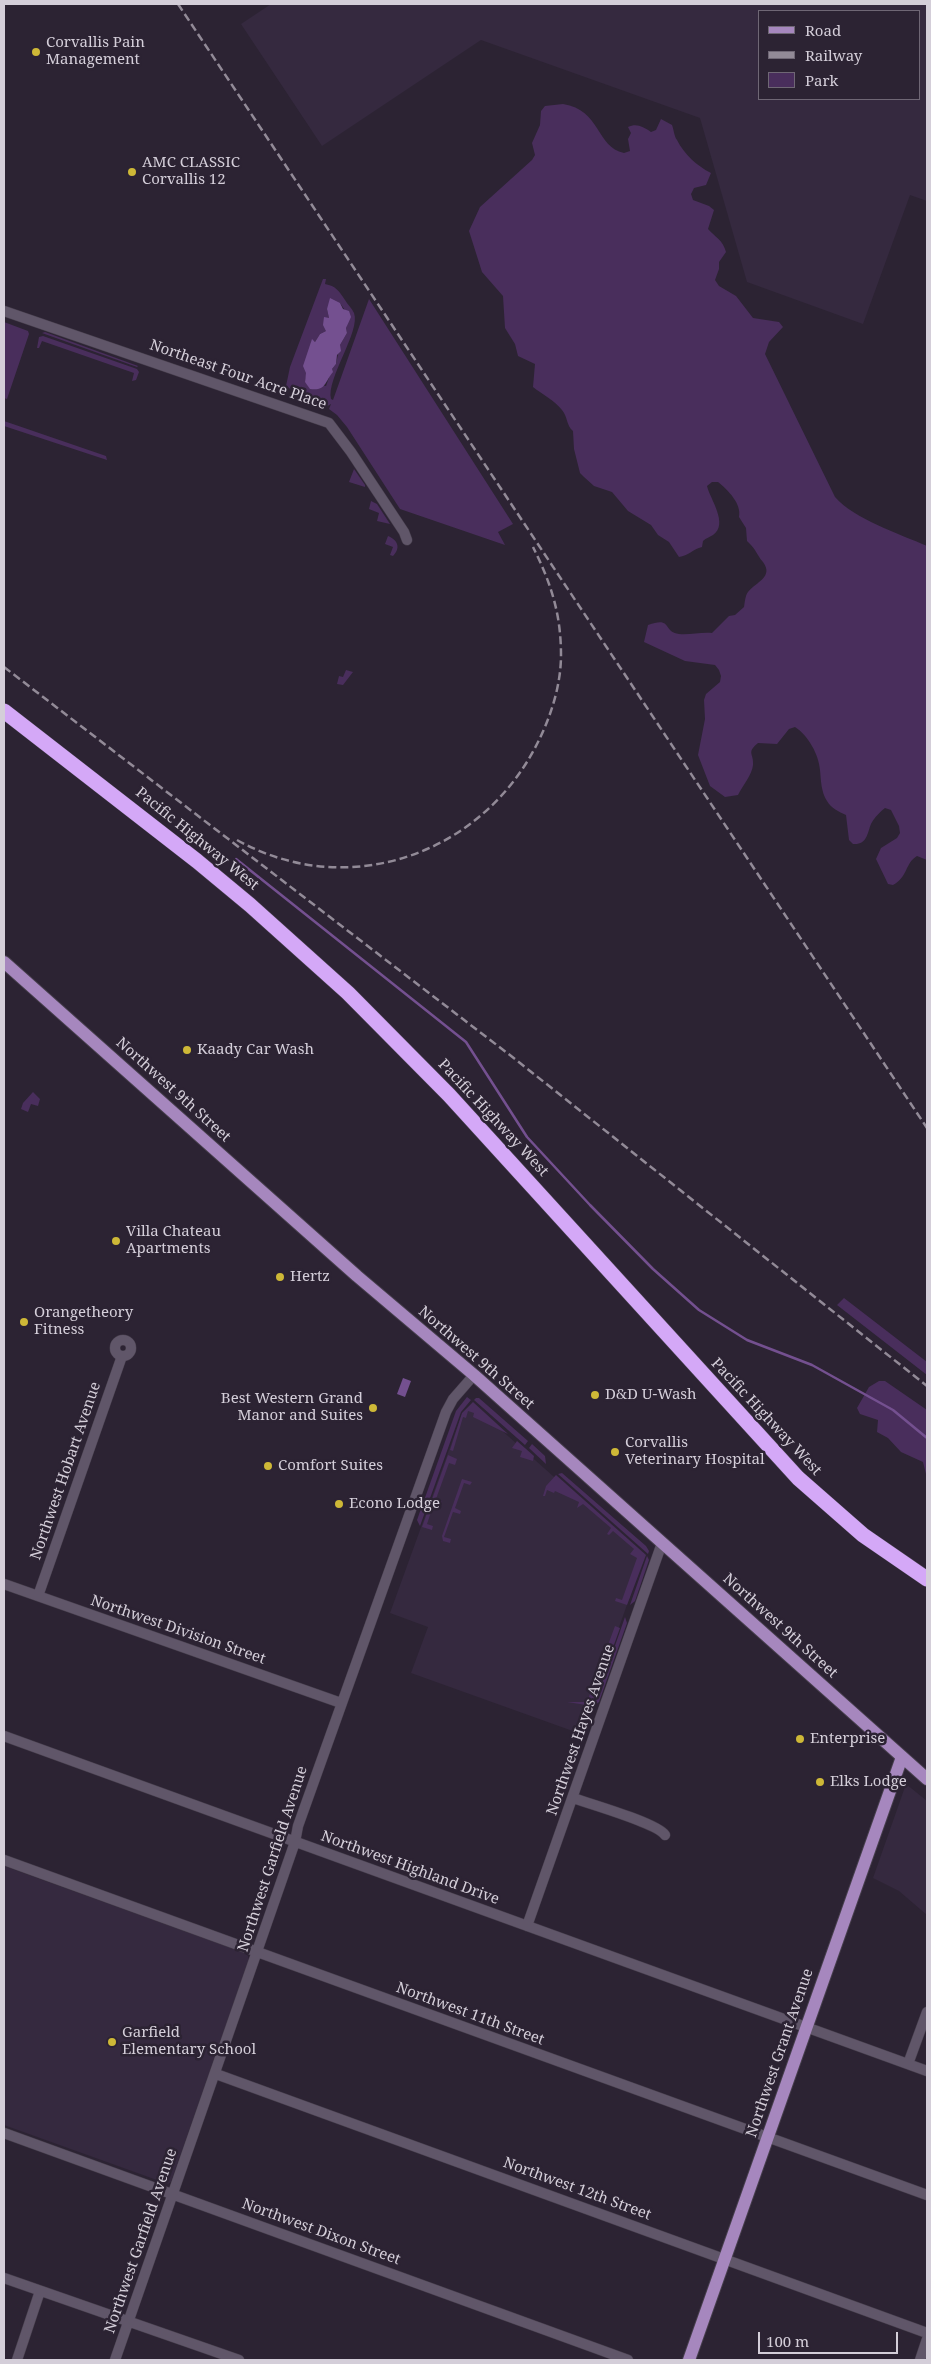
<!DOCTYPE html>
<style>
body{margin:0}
#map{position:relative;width:931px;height:2364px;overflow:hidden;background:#2c2333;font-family:"Noto Serif",serif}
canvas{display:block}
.frame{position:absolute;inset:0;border:5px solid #d4ced9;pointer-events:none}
.legend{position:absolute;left:758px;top:10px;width:162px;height:90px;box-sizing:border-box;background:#2c2333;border:1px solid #6f6775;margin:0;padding:6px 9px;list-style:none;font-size:15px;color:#d4ced9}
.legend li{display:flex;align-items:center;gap:10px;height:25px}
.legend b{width:25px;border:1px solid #6f6775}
.scale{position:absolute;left:758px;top:2332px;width:140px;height:22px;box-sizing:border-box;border:2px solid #d4ced9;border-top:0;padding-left:6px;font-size:15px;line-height:18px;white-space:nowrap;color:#d4ced9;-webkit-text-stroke:4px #2c2333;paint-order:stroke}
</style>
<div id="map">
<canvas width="931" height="2364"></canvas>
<div class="frame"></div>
<ul class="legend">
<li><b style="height:6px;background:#a687be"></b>Road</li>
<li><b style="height:6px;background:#928a97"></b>Railway</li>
<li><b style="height:14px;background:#492e5c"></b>Park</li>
</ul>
<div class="scale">100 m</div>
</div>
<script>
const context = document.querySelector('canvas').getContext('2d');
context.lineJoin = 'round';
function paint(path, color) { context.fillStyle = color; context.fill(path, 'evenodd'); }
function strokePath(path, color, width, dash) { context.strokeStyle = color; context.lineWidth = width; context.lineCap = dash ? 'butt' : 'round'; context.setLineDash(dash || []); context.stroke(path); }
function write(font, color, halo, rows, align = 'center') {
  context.font = font + ' "Noto Serif",serif'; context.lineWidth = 5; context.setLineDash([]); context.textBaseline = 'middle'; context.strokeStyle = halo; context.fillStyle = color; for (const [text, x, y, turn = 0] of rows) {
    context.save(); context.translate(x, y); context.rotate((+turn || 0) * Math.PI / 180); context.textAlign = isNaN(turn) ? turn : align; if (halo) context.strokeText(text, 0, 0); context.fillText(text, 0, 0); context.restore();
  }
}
paint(new Path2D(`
 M271,4h656v197l-17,-6 -47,129 -116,-42 -47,-164 -219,-78 -159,106 -81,-122zM760,11h160v88h-160z
 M472,1404l172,153 -63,177 -170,-61 17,-46 -38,-14 72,-199z
 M906,1784l21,17v114l-28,-24 -26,-13z
 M4,1866l241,87 3,3 1,4 -78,222 -3,2 -164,-59z`), '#35293f');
paint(new Path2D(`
 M563,104c38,6 33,43 61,49l6,-2 -2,-12 3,-6 -3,-6c9,-4 15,0 23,5l5,-2 5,-11 11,6c2,5 2,11 5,15 7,14 20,26 34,33l-5,12 -12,3 -3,6 2,6 16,6 5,4 -6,19c7,8 15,11 18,23l-7,10v7l-4,11 4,6 17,10 17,22 26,4 4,5 -14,15 -4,12 70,143c19,22 65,37 92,49v314l-10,-4c-12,7 -9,21 -24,29l-5,-1 -12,-25 5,-11 16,-10 3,-5 -1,-7 -8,-16 -6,-2c-5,4 -11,10 -14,16 -4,10 -4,21 -18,20l-4,-4 -3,-25c-7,-3 -15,-7 -19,-14 -6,-9 -6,-21 -7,-31 -1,-15 -12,-35 -25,-43l-6,2 -12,15 -19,-1c-12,10 -4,10 -5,22 -1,10 -10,20 -15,30l-13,2 -15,-11 -12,-31 7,-36 -1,-19 2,-6 14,-12 1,-6 -2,-6 -4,-5 -30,-4 -41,-19 4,-17c25,-9 14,7 31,9 11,1 22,-2 33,-1l17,-17 6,-1 9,-8c1,-5 1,-11 4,-15 8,-10 26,-15 15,-30 -7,-8 -6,-12 -16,-21l-1,-13 -7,-11c3,-13 -11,-27 -21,-35h-6l-5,4c3,13 22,38 6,49 -3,2 -7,3 -10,6l-1,6c-9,2 -14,9 -23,10l-10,-15 -11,-7 -7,-10 -23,-14 -16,-19 -18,-6 -10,-9 -4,-4 -6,-24 -1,-18c-7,-6 -5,-14 -11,-21 -7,-9 -20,-16 -29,-23l2,-23 -17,-8 -3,-12 -10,-16 -2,-32 -21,-24 -13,-41 11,-24 52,-47 3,-5 -3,-12 8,-18 1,-14 4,-5z
 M323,279h3l-1,5c11,2 14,7 20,16 2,4 7,8 9,13 7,18 -28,66 -23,86l2,1 36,-101 144,225 -15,8 7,13 -105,-36 -53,-82 -10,-12 -8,-6 2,-5 -5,3 -24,-10 -16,-11 4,-19zM340,303l9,13 -3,12 1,5 -7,12 -4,19 -4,5 -6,17 -21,-4 7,-42 3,2 5,-8 6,-3 1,-12 2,-1 -2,-9z
 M4,322l24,9 1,3 -22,65 -3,-1z
 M45,332l93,34 -1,1 -95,-34z
 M43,336l94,33 2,3 -3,8 -4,1 2,-8 -92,-32 -3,7h-2l2,-11z
 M4,421l102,35 1,4 -103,-34z
 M354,469l11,16v2l-16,-5z
 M371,501l6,3 13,20 -13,-3 2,-8 -10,-4z
 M388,536c10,4 13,12 5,20l-3,-1 3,-8 -8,-3z
 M346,670l7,2 -10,13 -6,-1 2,-8 4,1z
 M33,1092l7,7 -2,7 -7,-2 -3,8 -7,-3 2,-6z
 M844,1298l83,64v13l-90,-70z
 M879,1381h6l42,29v68l-4,-16 -22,-10 -13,-14 -11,-6 1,-12 -18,-6 -3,-6 12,-21z
 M467,1397l4,3 -10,12 -41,114 -3,-6 39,-109z
 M476,1398h3l49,43 -3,4 -51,-45z
 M473,1402l35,32 -35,-17 1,-4 -6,-2 -2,7 -3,-1 -10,34 -3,-1 12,-37z
 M517,1441l17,15 -1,5 -13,-4 2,-6 -10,-3z
 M532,1444l13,12 1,8 -17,-16z
 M448,1455l9,4 -2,6 -6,-2 -13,36 6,2 -1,4 -7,-2 -7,21 6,2 -1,4 -10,-3z
 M562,1473l84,73 3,5 -1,3 -90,-80z
 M556,1475l90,80 -19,50 -12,-4 1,-3 6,2 15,-42 -7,-4 4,-5 -21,-18 -4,4 -2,-1 4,-6 -28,-24 -6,4 2,-6 -24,-11 -1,2 -7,-3 -2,6h-2l3,-10z
 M462,1479l10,3 -2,3 -6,-2 -9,25 6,3 -1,3 -7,-2 -9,25 7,2 -1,4 -7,-2 -1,-5z
 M647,1556l2,4 -14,41 -5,4z
 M625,1617l2,6 -28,79 -5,4z
 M615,1626l5,2 -28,78 -25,-4h20z`), '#492e5c');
paint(new Path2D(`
 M330,298l10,5 3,6 6,2 2,6 -5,11 1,5 -7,12 1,6 -4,4 -1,9 -4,5 1,3c-9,11 -7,19 -23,17l-5,-7 1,-9 -3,-7 9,-27 3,3 5,-8 6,-3 -3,-6 1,-8 5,1 -2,-9z
 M403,1378l8,3 -6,16 -8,-3z`), '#745090');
strokePath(new Path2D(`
 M236,859l230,183 61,95 63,68 63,64 46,41 48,30 65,25 81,45 34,28`), '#745090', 2.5);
const minor = new Path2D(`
 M4,311l325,112 22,29 53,80 3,8
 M115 1348a8 8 0 1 1 16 0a8 8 0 1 1-16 0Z
 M4,1584l337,119
 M38,1596l84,-240
 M4,1736l923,335
 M573,1798c17,6 84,25 92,37
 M4,1860l923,335
 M527,1926l135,-383
 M908,2064l19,-52
 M216,2074l711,259
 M4,2133l624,227
 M4,2278l235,82
 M17,2360l23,-69
 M115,2360l180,-518 3,-16 148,-414 7,-13 21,-24
 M920,2360l7,-21`);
const major = new Path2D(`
 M4,962l353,314 117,99 453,404
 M689,2360l213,-603`);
const highway = new Path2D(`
 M4,711l193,150 53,44 98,88 101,102 349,383 65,57 64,44`);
strokePath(minor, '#463e4c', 11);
strokePath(major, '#463e4c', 14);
strokePath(highway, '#463e4c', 16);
strokePath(minor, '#605669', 10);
strokePath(major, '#a687be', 12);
strokePath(highway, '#d4a8f7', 15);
strokePath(new Path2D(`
 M178,4l749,1124
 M4,667l511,392 412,327
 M237,840c111,62 246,14 301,-98 13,-26 23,-57 23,-87 0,-41 -10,-72 -28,-108`), '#928a97', 2.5, [8, 4]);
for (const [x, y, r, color] of [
 [36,52,5,"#ceb837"],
 [132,172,5,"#ceb837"],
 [187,1050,5,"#ceb837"],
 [116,1241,5,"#ceb837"],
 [280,1277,5,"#ceb837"],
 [24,1322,5,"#ceb837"],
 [595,1395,5,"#ceb837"],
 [373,1408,5,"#ceb837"],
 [615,1452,5,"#ceb837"],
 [268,1466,5,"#ceb837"],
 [339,1504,5,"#ceb837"],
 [800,1739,5,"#ceb837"],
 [820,1782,5,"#ceb837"],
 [112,2042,5,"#ceb837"]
]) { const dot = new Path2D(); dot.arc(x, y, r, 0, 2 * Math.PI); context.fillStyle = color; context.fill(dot); strokePath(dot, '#2c2333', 2); }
write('15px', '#d4ced9', '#2c2333', [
 ["Corvallis Pain",46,43],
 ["Management",46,60],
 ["AMC CLASSIC",142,163],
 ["Corvallis 12",142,180],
 ["Kaady Car Wash",197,1050],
 ["Villa Chateau",126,1232],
 ["Apartments",126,1249],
 ["Hertz",290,1277],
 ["Orangetheory",34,1313],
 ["Fitness",34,1330],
 ["D&D U-Wash",605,1395],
 ["Best Western Grand",363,1399,"right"],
 ["Manor and Suites",363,1416,"right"],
 ["Corvallis",625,1443],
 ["Veterinary Hospital",625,1460],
 ["Comfort Suites",278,1466],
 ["Econo Lodge",349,1504],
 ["Enterprise",810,1739],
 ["Elks Lodge",830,1782],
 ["Garfield",122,2033],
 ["Elementary School",122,2050]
], 'left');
write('15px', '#d4ced9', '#2c2333', [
 ["Northeast Four Acre Place",238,375,19],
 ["Pacific Highway West",197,839,39],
 ["Northwest 9th Street",173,1090,42],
 ["Pacific Highway West",493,1118,47],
 ["Northwest 9th Street",476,1358,41],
 ["Pacific Highway West",766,1417,47],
 ["Northwest Hobart Avenue",66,1471,-71],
 ["Northwest 9th Street",780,1626,42],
 ["Northwest Division Street",178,1630,19],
 ["Northwest Hayes Avenue",581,1730,-71],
 ["Northwest Garfield Avenue",273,1859,-72],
 ["Northwest Highland Drive",410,1868,20],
 ["Northwest 11th Street",470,2014,20],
 ["Northwest Grant Avenue",780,2053,-71],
 ["Northwest 12th Street",577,2189,20],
 ["Northwest Dixon Street",321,2232,20],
 ["Northwest Garfield Avenue",141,2241,-71]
]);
</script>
